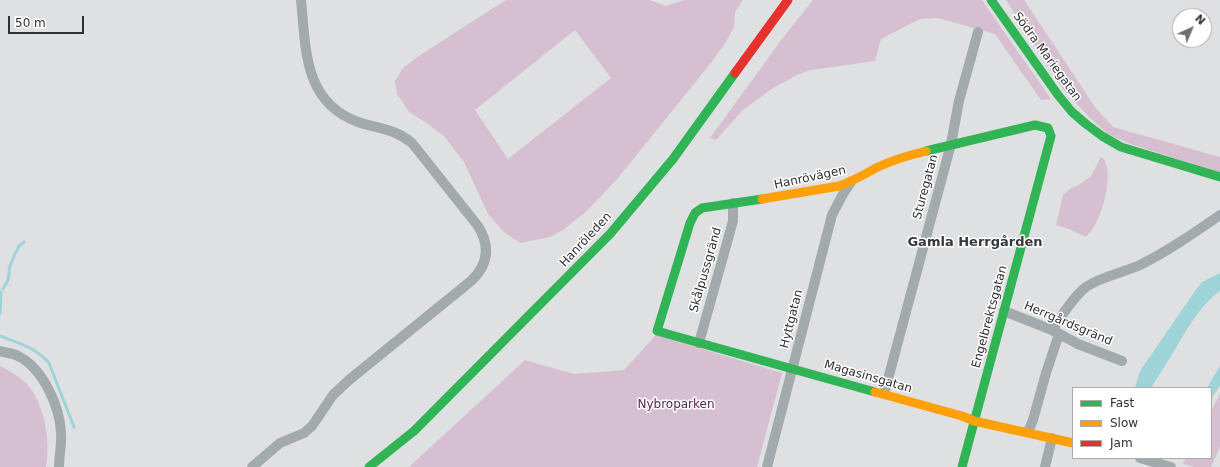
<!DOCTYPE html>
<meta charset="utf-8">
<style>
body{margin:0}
#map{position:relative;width:1220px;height:467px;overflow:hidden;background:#dfe0e2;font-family:"DejaVu Sans",sans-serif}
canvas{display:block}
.legend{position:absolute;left:1072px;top:387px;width:140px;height:72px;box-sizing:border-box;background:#fff;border:1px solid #acacad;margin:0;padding:5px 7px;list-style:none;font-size:12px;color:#303032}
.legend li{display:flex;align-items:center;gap:8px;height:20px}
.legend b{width:20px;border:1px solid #acacad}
.north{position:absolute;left:1172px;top:8px;width:40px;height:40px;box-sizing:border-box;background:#fff;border:1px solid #acacad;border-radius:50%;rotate:44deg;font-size:11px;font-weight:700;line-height:16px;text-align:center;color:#303032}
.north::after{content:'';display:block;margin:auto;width:14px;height:18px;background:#6d6e70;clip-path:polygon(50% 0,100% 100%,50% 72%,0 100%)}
.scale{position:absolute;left:8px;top:16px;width:76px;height:18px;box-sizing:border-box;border:2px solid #303032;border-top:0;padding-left:5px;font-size:12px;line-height:14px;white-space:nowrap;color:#303032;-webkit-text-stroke:3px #fff;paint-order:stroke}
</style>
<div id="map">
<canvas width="1220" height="467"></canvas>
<ul class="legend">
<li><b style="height:5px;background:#30b455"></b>Fast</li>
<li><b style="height:5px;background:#ff9f0a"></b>Slow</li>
<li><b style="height:5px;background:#e5322d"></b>Jam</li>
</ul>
<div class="north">N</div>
<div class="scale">50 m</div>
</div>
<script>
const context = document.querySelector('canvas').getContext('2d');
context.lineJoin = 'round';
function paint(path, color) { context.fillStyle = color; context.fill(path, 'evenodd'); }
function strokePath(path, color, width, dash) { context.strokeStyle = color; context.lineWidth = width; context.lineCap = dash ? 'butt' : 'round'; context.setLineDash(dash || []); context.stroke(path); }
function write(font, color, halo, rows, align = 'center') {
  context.font = font + ' "DejaVu Sans",sans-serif'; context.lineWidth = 3; context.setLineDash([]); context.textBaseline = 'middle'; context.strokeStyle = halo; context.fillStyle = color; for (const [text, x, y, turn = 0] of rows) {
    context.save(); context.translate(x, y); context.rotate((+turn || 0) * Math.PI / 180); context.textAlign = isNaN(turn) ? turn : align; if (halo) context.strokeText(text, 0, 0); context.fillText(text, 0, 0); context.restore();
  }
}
paint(new Path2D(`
 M506,0h143l17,6 18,-6h59l-8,12 -1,15 -8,15 -16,22 -92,114 -30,32 -25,20 -13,7 -30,6 -16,-11 -16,-18 -24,-52 -20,-26 -19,-14 -16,-10 -12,-18 -2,-13 7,-12 15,-12zM575,30l36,48 -103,81 -33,-49z
 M813,0h169l69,99 -10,1 -46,-66 -57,-16 -18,1 -39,20 -6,22 -64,9 -14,5 -24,13 -30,22 -27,30 -6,-2 72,-99z
 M1006,0h18l71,107 18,20 107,30v16l-92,-30 -20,-9 -19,-17 -26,-28 -17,-25z
 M1101,157c15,9 2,55 -6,68 -2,4 -6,8 -9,12l-17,-8 -13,-4 7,-30 7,-6 12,-6 9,-7z
 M656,335l126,38 -25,94h-348l116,-107 49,14 50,-4z
 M0,366c12,6 26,14 33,26 13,22 17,50 13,75h-46z
 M1220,394v53l-9,20h-16l-12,-3 3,-6h25v-47z`), '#d6bfd0');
paint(new Path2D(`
 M1220,273v18c-22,16 -35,42 -49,65 -6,11 -14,21 -20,32h-16l4,-14 3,-6 53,-77 7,-9z
 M1220,366v19l-9,15v-12h-4z`), '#9ed3d8');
strokePath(new Path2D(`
 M3,289l5,-9 2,-14 5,-12 4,-8 5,-4
 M0,314l1,-22
 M0,336c19,7 36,12 49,27l25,64`), '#9ed3d8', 3);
strokePath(new Path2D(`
 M1004,311l48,19 26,14 44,17
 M1052,330c10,-14 20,-32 34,-43 16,-11 36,-14 54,-22 28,-14 54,-32 80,-50
 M699,343l34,-122v-18
 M0,351c6,2 13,2 18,5 25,12 42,51 43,77 1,11 -2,23 -2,34
 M884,394l67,-250 8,-43 19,-69
 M1028,432l5,-12 13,-47 13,-39
 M1140,458l31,9
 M252,467l28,-24 24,-10 8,-7 21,-31 16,-15 122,-99c17,-16 20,-34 7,-55l-66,-83c-18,-15 -34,-14 -54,-21 -55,-20 -52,-74 -57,-122
 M767,467l65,-252 11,-21 8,-12
 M1045,467l7,-29`), '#a3aaae', 10);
strokePath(new Path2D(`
 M991,0l67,95 14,17 14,12 16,12 19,11 99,30
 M926,151l109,-26 13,3 3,8 -89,331
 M762,199l-60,9 -7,5 -5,10 -33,108 218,61
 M369,467l45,-36 196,-197 63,-75 62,-86`), '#30b455', 9);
strokePath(new Path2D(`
 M762,199l77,-13c14,-5 26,-12 39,-19 15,-7 32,-12 48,-16
 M875,392l87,24 12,5 99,22`), '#ff9f0a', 9);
strokePath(new Path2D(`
 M735,73l53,-73`), '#e5322d', 9);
write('12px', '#303032', '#fff', [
 ["Södra Mariegatan",1047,57,54],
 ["Hanrövägen",810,178,-12],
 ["Sturegatan",926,187,-75],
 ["Hanröleden",586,240,-47],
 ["Skålpussgränd",706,270,-74],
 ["Engelbrektsgatan",990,317,-75],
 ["Hyttgatan",792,319,-76],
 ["Herrgårdsgränd",1068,324,23],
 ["Magasinsgatan",868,377,16]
]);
write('12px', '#5e234f', '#fff', [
 ["Nybroparken",676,405]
]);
write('bold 13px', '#36373a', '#fff', [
 ["Gamla Herrgården",975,243]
]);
</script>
